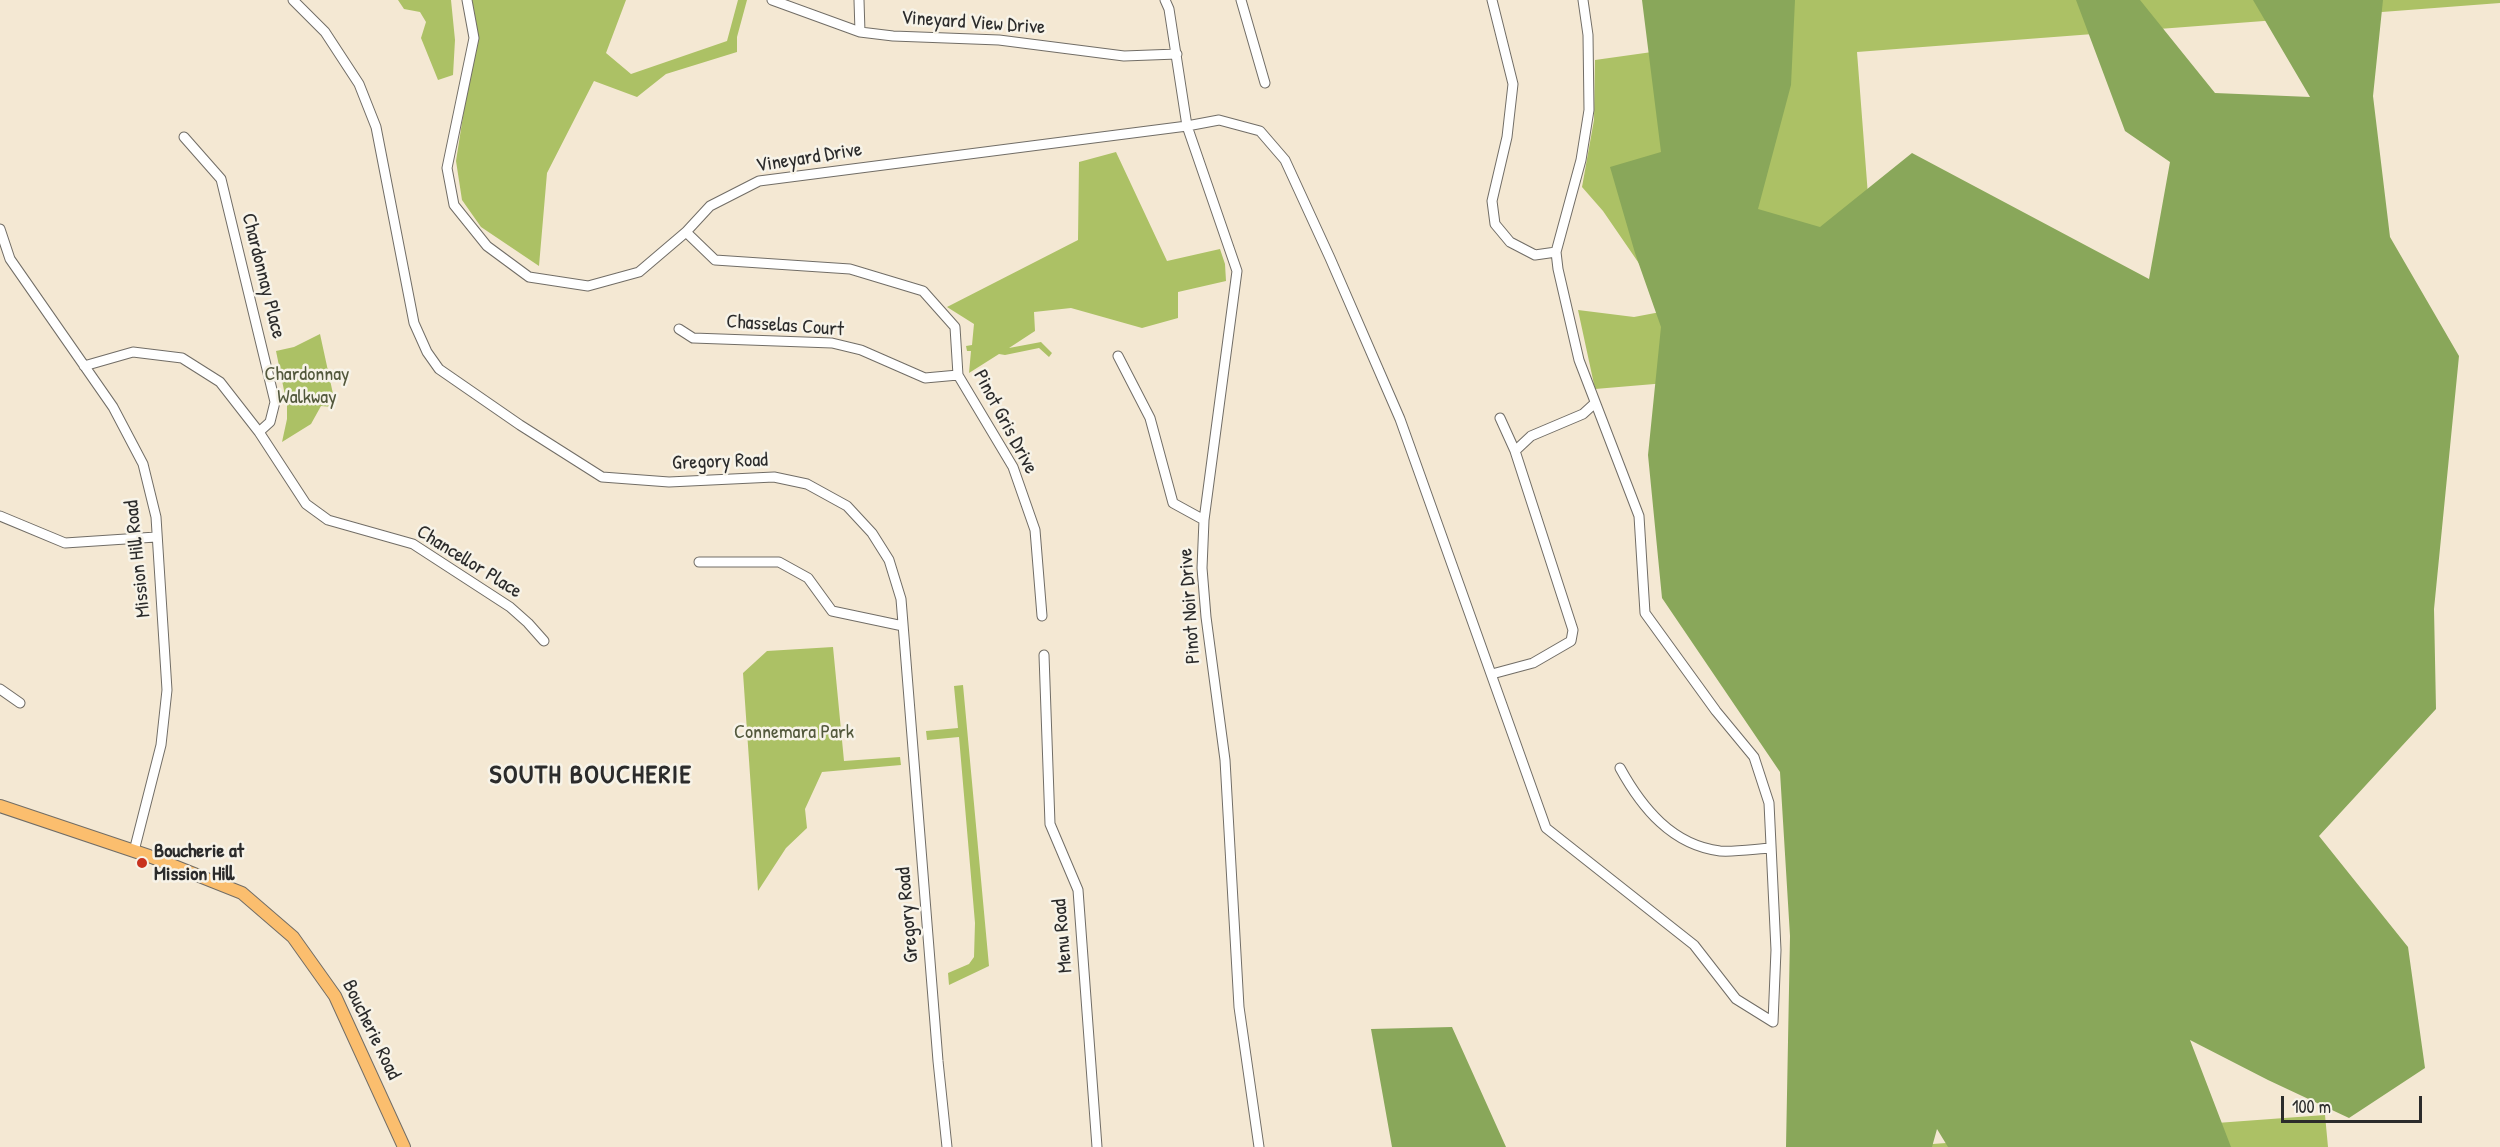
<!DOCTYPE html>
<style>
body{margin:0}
#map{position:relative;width:2500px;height:1147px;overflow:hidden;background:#f4e8d3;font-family:"Patrick Hand",sans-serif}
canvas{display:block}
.scale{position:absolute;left:2281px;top:1096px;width:141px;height:27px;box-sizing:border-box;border:3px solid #2b2b2b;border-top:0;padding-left:8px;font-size:18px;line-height:21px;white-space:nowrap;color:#2b2b2b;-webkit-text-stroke:4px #f7f3e8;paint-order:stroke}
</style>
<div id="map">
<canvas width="2500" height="1147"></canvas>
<div class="scale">100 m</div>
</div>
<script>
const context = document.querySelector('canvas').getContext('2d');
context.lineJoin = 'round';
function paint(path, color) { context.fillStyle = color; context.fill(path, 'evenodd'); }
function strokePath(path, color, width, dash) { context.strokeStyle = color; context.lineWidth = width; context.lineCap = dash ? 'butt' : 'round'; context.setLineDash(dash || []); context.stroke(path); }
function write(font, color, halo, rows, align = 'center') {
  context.font = font + ' "Patrick Hand",sans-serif'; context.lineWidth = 5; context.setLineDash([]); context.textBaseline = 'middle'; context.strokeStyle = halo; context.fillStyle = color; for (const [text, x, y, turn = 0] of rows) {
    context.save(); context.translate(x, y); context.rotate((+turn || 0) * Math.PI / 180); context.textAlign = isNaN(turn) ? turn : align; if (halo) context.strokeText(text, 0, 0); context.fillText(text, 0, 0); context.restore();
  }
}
paint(new Path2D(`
 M398,0h53l4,40 -2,35 -15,5 -17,-42 5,-16 -6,-10 -16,-3z
 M472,0h154l-20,53 25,21 96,-33 11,-41h9l-10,37v15l-71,22 -29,23 -43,-16 -47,92 -8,93 -58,-39 -19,-27 -6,-39 21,-134z
 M1647,0h853v3l-643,49 25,326 -204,4 -83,7 -17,-79 56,7 37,-7 -68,-99 -21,-24 12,-67 1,-60 57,-8z
 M1116,152l51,109 53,-12 5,15 1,17 -48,11v26l-36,10 -71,-20 -37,4 1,19 -26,17 32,-6 11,11 -3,4 -10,-9 -34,7 -6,-1 -30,19 2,-22h-4l-1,-5 6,-1 2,-21 -27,-17 131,-67 1,-78z
 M320,334l15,69 -2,4 -12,-1 -10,18 -29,18 5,-23v-14l-11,-54 18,-4z
 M833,647l11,114 56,-4 1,8 -79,7 -17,37 2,19 -21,20 -28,43 -15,-218 24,-22z
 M963,685l26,281 -40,19 -1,-12 21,-9 5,-7 1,-34 -16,-186 -32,3 -1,-9 32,-3 -4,-42z
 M2325,1115l3,32h-436z`), '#acc165');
paint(new Path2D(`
 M1642,0h153l-4,85 -33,124 62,18 92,-74 237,126 21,-117 -45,-31 -49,-131h64l75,93 95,4 -57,-97h130l-10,96 17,141 69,119 -25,253 2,100 -117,127 89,111 17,121 -76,50 -81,-38 -78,-40 41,107h-283l-11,-18 -5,18h-146l4,-211 -10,-164 -118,-174 -14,-143 13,-128 -26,-74 -25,-86 51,-15z
 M1452,1027l54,120h-114l-21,-118z`), '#89a75a');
const minor = new Path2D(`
 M293,0l32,32 34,52 17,43 38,196 13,29 12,17 81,56 82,52 67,5 105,-5 33,7 40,22 25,27 17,27 12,39 37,462 9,86
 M467,0l7,38 -27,130 7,37 33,41 42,31 59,9 51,-14 47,-40 24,-26 49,-25 428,-55 32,-6 41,11 25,29 45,98 70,161 146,409 148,117 42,54 37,23 3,-72 -7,-147 -15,-46 -38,-46 -71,-98 -6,-97 -60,-156 -21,-91 -2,-17 25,-92 8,-50 -1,-75 -5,-35
 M772,0l88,32 33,4 106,4 125,16 53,-2
 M859,0l1,32
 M1165,0l4,9 18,117 50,145 -33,249 -2,48 4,49 19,143 14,247 20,140
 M1241,0l24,83
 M1492,0l21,84 -6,53 -15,64 3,23 15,18 25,13 21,-3
 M184,137l37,42 54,223 -5,20 -11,10
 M0,229l10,30 103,148 30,57 13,53 11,173 -6,55 -27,106
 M686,232l29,28 135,9 73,22 32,36 3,48 55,92 22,63 7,86
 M679,329l14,9 139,5 29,7 64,28 33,-3
 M1118,356l32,62 23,85 31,17
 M84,366l49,-14 49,6 38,24 39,50 47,72 22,16 85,24 97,63 18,16 16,18
 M1515,451l16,-15 52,-22 12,-11
 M0,516l65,27 91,-6
 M699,562h80l29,16 24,33 71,15
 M1044,655l6,169 28,66 19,257
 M1492,674l41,-11 38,-22 2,-11 -58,-179 -15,-33
 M0,689l20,14
 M1620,768c22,40 52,77 100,83 16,1 35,-2 51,-3`);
const major = new Path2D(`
 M0,806l149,50 93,37 51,44 42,59 69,151`);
strokePath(minor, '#716d66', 11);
strokePath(major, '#716d66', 14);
strokePath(minor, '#fff', 9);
strokePath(major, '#fbbe6e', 12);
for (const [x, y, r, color] of [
 [142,863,6,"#c8321e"]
]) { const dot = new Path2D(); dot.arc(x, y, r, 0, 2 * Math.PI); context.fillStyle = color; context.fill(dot); strokePath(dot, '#f7f3e8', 2); }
write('20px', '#2b2b2b', '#f7f3e8', [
 ["Vineyard View Drive",973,23,4],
 ["Vineyard Drive",809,158,-9],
 ["Chardonnay Place",263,276,76],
 ["Chasselas Court",785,326,4],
 ["Pinot Gris Drive",1005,422,62],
 ["Gregory Road",720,462,-2],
 ["Mission Hill Road",138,559,-96],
 ["Chancellor Place",469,562,32],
 ["Pinot Noir Drive",1190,606,-94],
 ["Gregory Road",908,915,-95],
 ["Menu Road",1063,936,-95],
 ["Boucherie Road",371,1030,64]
]);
write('20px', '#52583c', '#f7f3e8', [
 ["Chardonnay",307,375],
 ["Walkway",307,398],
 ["Connemara Park",794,733]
]);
write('bold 20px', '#2b2b2b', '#f7f3e8', [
 ["Boucherie at",154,852],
 ["Mission Hill",154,875]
], 'left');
context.letterSpacing = '1.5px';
write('bold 26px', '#2b2b2b', '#f7f3e8', [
 ["SOUTH BOUCHERIE",591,776]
]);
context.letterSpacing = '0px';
</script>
